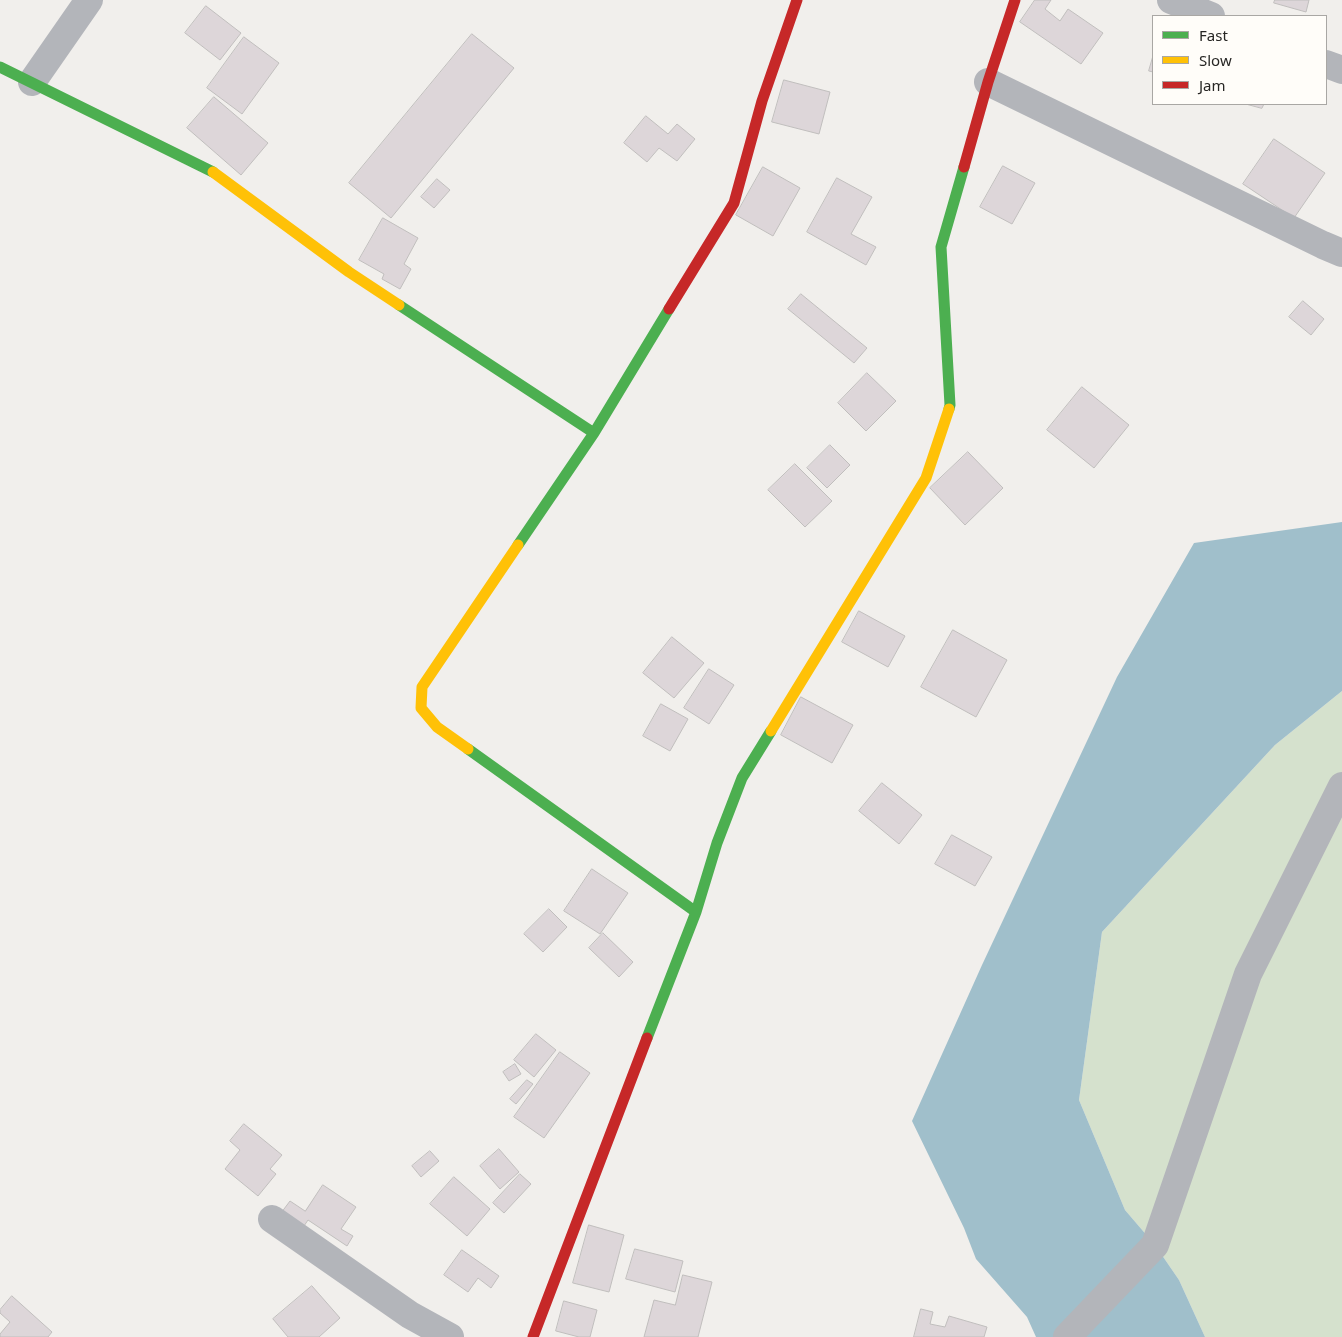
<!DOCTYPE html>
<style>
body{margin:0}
#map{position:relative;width:1342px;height:1337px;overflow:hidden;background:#f1efec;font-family:"Noto Sans",sans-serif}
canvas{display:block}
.legend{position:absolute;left:1152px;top:15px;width:175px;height:90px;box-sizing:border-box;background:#fffdf9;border:1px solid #a9a7a4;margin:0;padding:6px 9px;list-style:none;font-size:15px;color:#272624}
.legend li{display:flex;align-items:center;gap:10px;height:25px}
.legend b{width:25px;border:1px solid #a9a7a4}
</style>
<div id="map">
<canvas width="1342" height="1337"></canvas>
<ul class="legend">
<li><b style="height:6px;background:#4caf50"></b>Fast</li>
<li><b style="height:6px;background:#ffc107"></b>Slow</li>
<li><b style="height:6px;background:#c62828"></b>Jam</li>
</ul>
</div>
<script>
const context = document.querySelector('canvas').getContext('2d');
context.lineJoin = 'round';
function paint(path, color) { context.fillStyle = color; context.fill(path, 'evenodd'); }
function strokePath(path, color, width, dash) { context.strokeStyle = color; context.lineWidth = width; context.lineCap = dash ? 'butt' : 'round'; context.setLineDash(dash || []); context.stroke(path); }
paint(new Path2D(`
 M1342,691v646h-137l-26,-57 -24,-35 -30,-35 -46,-110 23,-168 173,-187z`), '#d5e1cd');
paint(new Path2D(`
 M1342,522v169l-67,54 -173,187 -23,168 46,110 30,35 24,35 26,57h-169l-9,-20 -51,-58 -12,-31 -52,-107 70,-156 135,-288 77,-134z`), '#a0bfcb');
const building = new Path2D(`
 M1035,0h16l-6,9 15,12 8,-12 35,24 -22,31 -61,-42z
 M1275,0h34l-3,12 -32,-9z
 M206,6l35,27 -21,27 -35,-27z
 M472,34l42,34 -123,150 -42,-35z
 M244,37l35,26 -37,51 -35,-26z
 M1153,56v16l-4,-1z
 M784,80l46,12 -11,42 -47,-12z
 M214,97l54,46 -27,32 -54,-47z
 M1246,104h18l-2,4z
 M646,116l22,18 9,-10 18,15 -18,22 -18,-13 -12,14 -23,-19z
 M1274,139l51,34 -31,45 -51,-34z
 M1003,166l32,17 -23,41 -32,-17z
 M763,167l37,21 -27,48 -37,-21z
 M837,178l35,19 -21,37 25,13 -10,18 -59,-33z
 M437,179l13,11 -16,18 -13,-11z
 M383,218l35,20 -14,26 7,5 -11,20 -18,-10 2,-5 -25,-14z
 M801,294l66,54 -13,15 -66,-54z
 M1303,301l21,18 -13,16 -22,-18z
 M867,373l29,28 -30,30 -28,-28z
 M1082,387l47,38 -35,43 -47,-38z
 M830,445l20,20 -23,23 -20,-20z
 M968,452l35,36 -38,37 -35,-37z
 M795,464l37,37 -27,26 -37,-37z
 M859,611l46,25 -17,31 -46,-25z
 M953,630l54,30 -31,57 -55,-30z
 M672,637l32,26 -30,35 -31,-25z
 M709,669l25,16 -25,39 -25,-16z
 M801,697l52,28 -21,38 -51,-28z
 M661,704l27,15 -18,32 -27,-15z
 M882,783l40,32 -23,29 -40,-33z
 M952,835l40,22 -17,29 -40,-22z
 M592,869l36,24 -28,41 -36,-23z
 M549,909l18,18 -24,25 -19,-18z
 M603,933l30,29 -14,15 -30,-29z
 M536,1034l20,16 -22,27 -20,-17z
 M560,1052l30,21 -46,65 -30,-21z
 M515,1064l6,10 -12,7 -6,-9z
 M527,1080l6,4 -17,20 -6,-5z
 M244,1124l38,31 -12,14 6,5 -18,22 -33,-27 15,-19 -10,-9z
 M499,1149l20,23 -19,17 -20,-23z
 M430,1151l9,10 -18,16 -9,-11z
 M520,1174l11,10 -27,29 -11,-10z
 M454,1177l36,32 -23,27 -37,-32z
 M323,1185l33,22 -15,22 12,7 -6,10 -39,-26 -8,12 -22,-15 12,-16 15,10z
 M589,1225l35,10 -15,57 -36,-9z
 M635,1249l48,12 -8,31 -49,-13z
 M462,1250l37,26 -8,12 -13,-10 -10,14 -24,-17z
 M683,1275l29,7 -14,55h-54l10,-37 21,5z
 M312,1286l28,32 -21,19h-31l-15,-18z
 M12,1296l40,36 -4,5h-48v-3l10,-12 -10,-9v-3z
 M564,1301l33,9 -7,27h-11l-23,-6z
 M921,1309l12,3 -3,12 15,3 4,-11 38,11 -3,10h-70z`);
paint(building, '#ddd6d9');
strokePath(building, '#c0bebd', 1);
strokePath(new Path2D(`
 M1171,0l40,16
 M1326,64l16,6
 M32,82l57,-82
 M988,82l335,163 19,8
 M272,1219l138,96 40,22
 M1067,1337l88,-92 93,-271 94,-188`), '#b3b5ba', 28);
strokePath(new Path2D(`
 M0,67l213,105
 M399,305l195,128
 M949,409l1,-4 -9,-158 23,-80
 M518,545l76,-112 75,-124
 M468,749l228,163
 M647,1038l49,-126 21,-69 25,-65 29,-47`), '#4caf50', 11);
strokePath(new Path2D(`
 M213,172l136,100 50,33
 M771,731l155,-253 23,-69
 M468,749l-31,-22 -16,-19 1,-21 96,-142`), '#ffc107', 11);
strokePath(new Path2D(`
 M964,167l24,-85 27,-82
 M669,309l65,-106 28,-102 35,-101
 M533,1337l114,-299`), '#c62828', 11);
</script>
